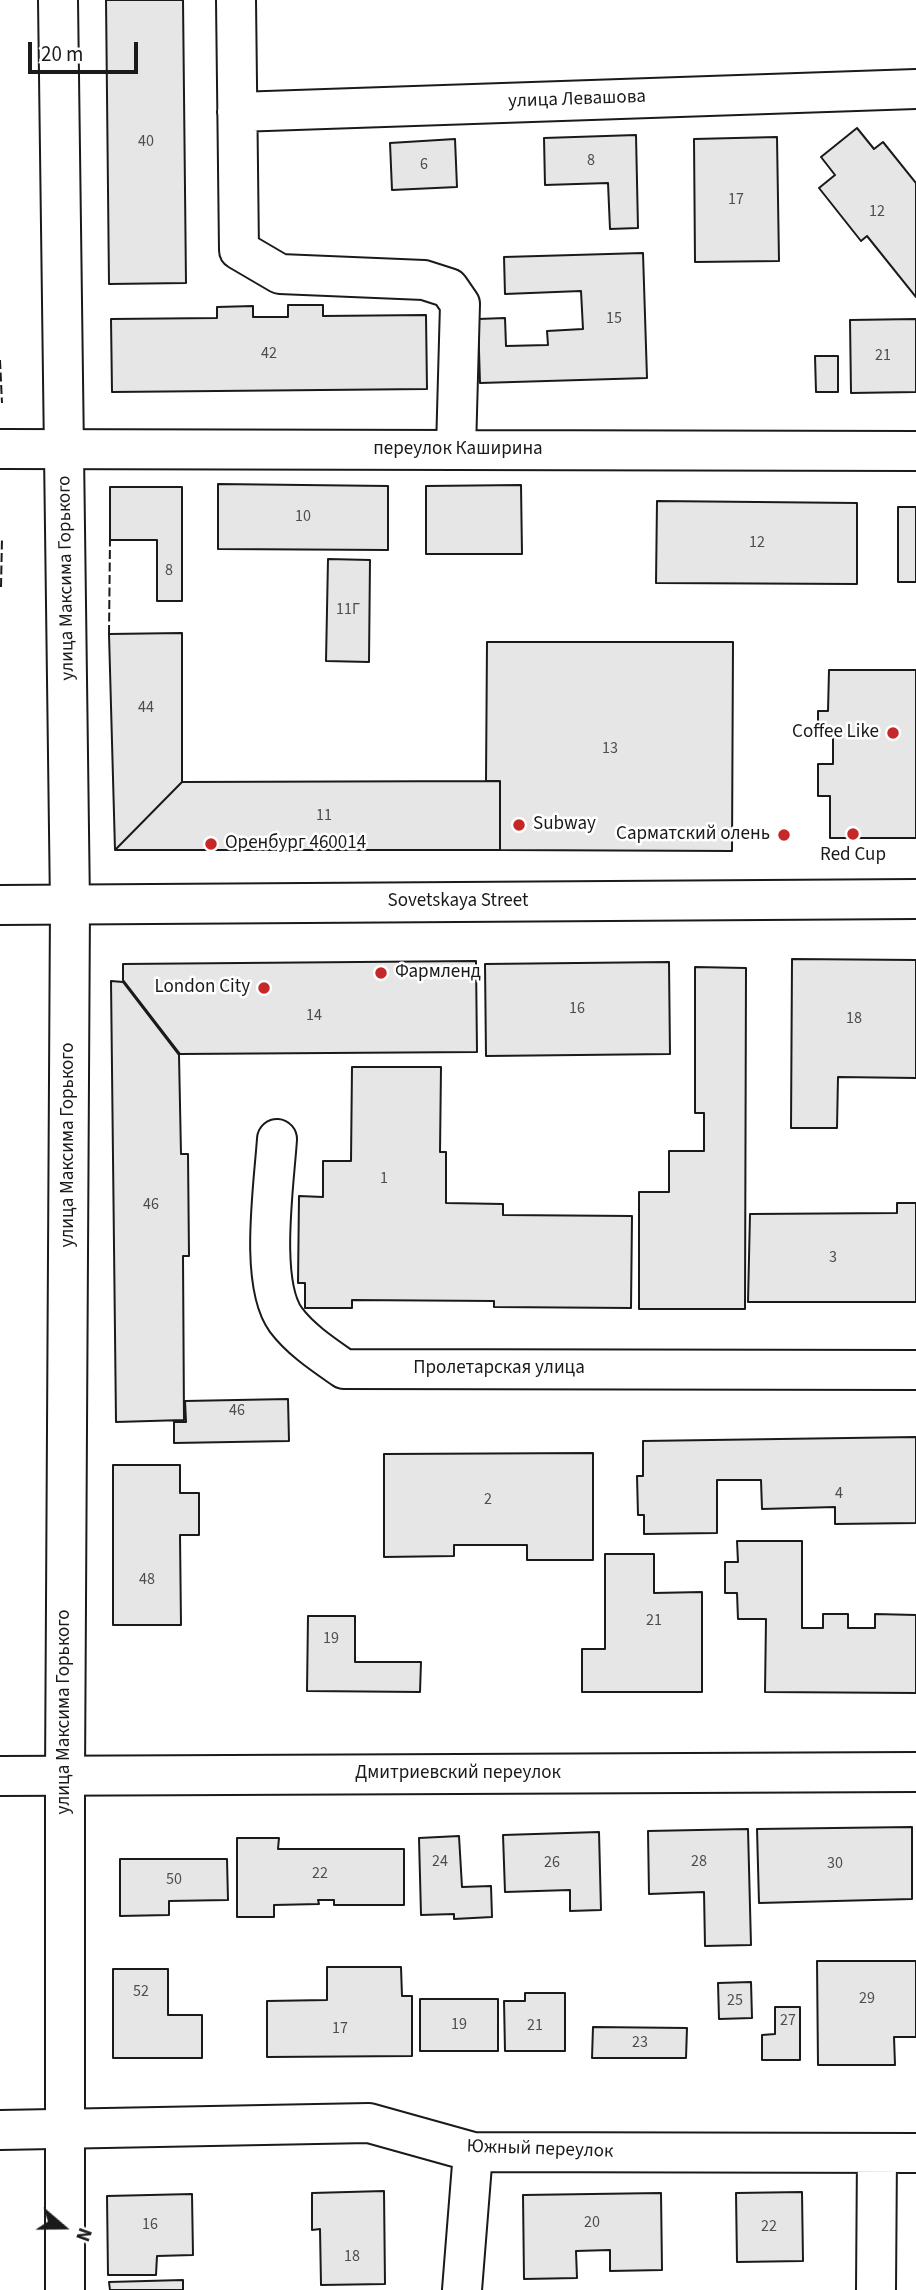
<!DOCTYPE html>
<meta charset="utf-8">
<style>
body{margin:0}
#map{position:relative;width:916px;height:2290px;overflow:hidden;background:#fff;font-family:"Source Sans 3",sans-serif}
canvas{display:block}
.north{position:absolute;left:28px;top:2192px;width:70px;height:70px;-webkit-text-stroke:5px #fff;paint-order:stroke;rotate:110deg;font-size:19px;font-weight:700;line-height:28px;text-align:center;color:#1a1a1a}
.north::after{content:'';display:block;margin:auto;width:24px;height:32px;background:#1a1a1a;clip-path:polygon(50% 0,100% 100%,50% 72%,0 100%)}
.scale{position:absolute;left:28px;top:42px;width:110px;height:32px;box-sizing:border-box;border:4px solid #1a1a1a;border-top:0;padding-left:9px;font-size:21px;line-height:24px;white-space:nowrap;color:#1a1a1a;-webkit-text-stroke:5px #fff;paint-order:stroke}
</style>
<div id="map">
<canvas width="916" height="2290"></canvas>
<div class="north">N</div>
<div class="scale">20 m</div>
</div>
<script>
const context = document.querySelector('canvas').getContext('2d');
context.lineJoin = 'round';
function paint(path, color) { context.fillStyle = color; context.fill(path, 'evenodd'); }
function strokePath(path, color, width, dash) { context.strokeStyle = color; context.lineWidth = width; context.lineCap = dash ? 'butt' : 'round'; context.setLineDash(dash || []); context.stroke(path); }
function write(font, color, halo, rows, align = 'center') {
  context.font = font + ' "Source Sans 3",sans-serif'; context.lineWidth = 5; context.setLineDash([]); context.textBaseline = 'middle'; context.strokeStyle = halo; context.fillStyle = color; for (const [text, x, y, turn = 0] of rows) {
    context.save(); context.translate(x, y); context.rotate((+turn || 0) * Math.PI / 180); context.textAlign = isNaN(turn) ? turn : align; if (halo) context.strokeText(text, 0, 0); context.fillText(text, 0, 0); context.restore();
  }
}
const building = new Path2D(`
 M106,0h77l3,283 -77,1z
 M857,128l17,21 9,-7 33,41v114l-49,-61 -6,5 -42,-53 16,-13 -14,-18z
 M636,135l2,93 -28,1 -2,-46 -63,2 -1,-47z
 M777,137l2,124 -84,1 -1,-123z
 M455,139l2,48 -65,3 -2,-47z
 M643,253l4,125 -167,5 -2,-64 27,-1 1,28 42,-1 -1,-14 36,-2 -2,-38 -76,3 -1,-37z
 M288,305h35v11l103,-1 1,74 -315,3 -1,-73 106,-1v-11l36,-1v11h35z
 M916,319v73l-65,1 -1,-73z
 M815,356h23v36h-22z
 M218,484l170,2v64l-170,-1z
 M521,485l1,69h-96v-68z
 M110,487h72v114h-25v-61h-47z
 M657,501l200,2v81l-201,-1z
 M898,507h18v75h-18z
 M328,559l42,1 -1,102 -43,-1z
 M182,633v149l-67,68 -6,-216z
 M487,642h246l-1,209 -232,-1v-69h-14z
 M829,670h87v168h-86v-42h-12v-32h15v-28h-15v-25h10z
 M500,781v69h-385l67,-68z
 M792,959l124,1v118l-78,-1 -1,51h-46z
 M476,961l1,91 -297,2 -57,-74v-16z
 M669,962l1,92 -184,2 -1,-92z
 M695,967l51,1 -1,341h-106v-117h30v-41h35v-38h-9z
 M111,981l12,1 56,73 2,99h7l1,102h-6l1,164 -68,2z
 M352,1067h89l-1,85h6v51l57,1v11l129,1 -1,92 -137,-1v-6l-142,-1v8h-47v-25h-7l1,-87 24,1v-36h28z
 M897,1203h19v99h-168l2,-88 147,-1z
 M288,1399l1,42 -115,2v-21h12l-1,-21z
 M916,1437v86l-81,1v-17l-73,2 -1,-29h-44v53l-73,1v-19h-6l-1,-39h6v-35z
 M593,1453v107h-66v-15h-73v11l-70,1v-103z
 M113,1465h67v28h19v42h-19l1,90h-68z
 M737,1541h65v87h21v-14h25v14h27v-14l41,1v78l-151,-1 1,-73h-28l-1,-26h-12v-31h13z
 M605,1554h49v39l48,-1v100h-120v-43h23z
 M308,1616h47v46h66l-1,30 -113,-1z
 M912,1827v72l-153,4 -2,-74z
 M748,1829l3,116 -46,1 -1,-54 -55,2 -1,-63z
 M599,1832l2,78 -31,1v-21l-65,2 -2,-57z
 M459,1836l3,51 29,-1 1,31 -38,2v-5l-33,1 -2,-77z
 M237,1838h42l-1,11h126v56h-70v-5h-16l1,4 -45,1v12h-37z
 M120,1859h107l1,41 -59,1v14l-49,1z
 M817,1961h99v76h-22l1,28h-77z
 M327,1967h74l1,29h10v60l-145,1v-56l60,-1z
 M113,1969h55v46h34v43h-89z
 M751,1982l1,36 -33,1 -1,-36z
 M525,1993h40v58h-60l-1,-50h21z
 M420,1999h78v52h-78z
 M775,2007h25v53h-38v-25l13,-1z
 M593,2027l94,1 -1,30h-94z
 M384,2191l1,93 -64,1 -1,-56 -8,1v-37z
 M802,2192l1,69 -66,1 -1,-69z
 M661,2193l1,77 -52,1v-21l-34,1 1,27 -53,1 -1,-84z
 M192,2194l1,61 -36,1 -1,19h-48l-1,-79z
 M183,2280v10h-73l-1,-8z`);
paint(building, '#e6e6e6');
strokePath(building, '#1a1a1a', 2);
const minor = new Path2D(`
 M236,0l3,250 41,24 144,6 25,8 11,16 -4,145
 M237,112l679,-23
 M0,449l916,2
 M0,905l916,-6
 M277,1139c-3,46 -18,144 9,181 15,20 38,35 58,49l572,1
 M0,1776l916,-4
 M0,2130l369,-7 104,29 443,1
 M462,2290l11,-138
 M876,2290l1,-136`);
const major = new Path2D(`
 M58,0l12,905 -5,871v514`);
strokePath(minor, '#1a1a1a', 42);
strokePath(major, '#1a1a1a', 42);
strokePath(minor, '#fff', 38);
strokePath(major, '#fff', 38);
strokePath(new Path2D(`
 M0,360l2,43
 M1,587l1,-49
 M109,634l1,-94`), '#1a1a1a', 2, [9, 3.5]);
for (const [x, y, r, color] of [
 [893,733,7,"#c62828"],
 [519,825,7,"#c62828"],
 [853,834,7,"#c62828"],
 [784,835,7,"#c62828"],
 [211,844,7,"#c62828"],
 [381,973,7,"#c62828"],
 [264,988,7,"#c62828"]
]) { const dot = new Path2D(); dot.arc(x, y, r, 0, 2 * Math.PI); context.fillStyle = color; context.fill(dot); strokePath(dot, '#fff', 2.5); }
write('16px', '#4d4d4d', null, [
 ["40",146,142],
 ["8",591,161],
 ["6",424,165],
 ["17",736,200],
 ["12",877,212],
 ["15",614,319],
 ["42",269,354],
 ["21",883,356],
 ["10",303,517],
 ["12",757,543],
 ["8",169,571],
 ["11Г",348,610],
 ["44",146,708],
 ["13",610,749],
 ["11",324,816],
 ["16",577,1009],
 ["14",314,1016],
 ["18",854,1019],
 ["1",384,1179],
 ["46",151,1205],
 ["3",833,1258],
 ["46",237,1411],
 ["4",839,1494],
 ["2",488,1500],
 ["48",147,1580],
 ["21",654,1621],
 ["19",331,1639],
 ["24",440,1862],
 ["28",699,1862],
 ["26",552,1863],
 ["30",835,1864],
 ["22",320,1874],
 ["50",174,1880],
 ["52",141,1992],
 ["29",867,1999],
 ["25",735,2001],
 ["27",788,2021],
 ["19",459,2025],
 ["21",535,2026],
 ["17",340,2029],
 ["23",640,2043],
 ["20",592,2223],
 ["16",150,2225],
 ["22",769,2227],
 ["18",352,2257]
]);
write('19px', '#1a1a1a', '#fff', [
 ["улица Левашова",577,100,-2],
 ["переулок Каширина",458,450],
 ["улица Максима Горького",67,578,-91],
 ["Sovetskaya Street",458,902],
 ["улица Максима Горького",69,1145,-90],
 ["Пролетарская улица",499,1369],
 ["улица Максима Горького",65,1712,-90],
 ["Дмитриевский переулок",458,1774],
 ["Южный переулок",540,2150,2]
]);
write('19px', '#1a1a1a', '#fff', [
 ["Coffee Like",879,733],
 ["Subway",533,825,"left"],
 ["Сарматский олень",770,835],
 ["Оренбург 460014",225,844,"left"],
 ["Red Cup",853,856,"center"],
 ["Фармленд",395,973,"left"],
 ["London City",250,988]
], 'right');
</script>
